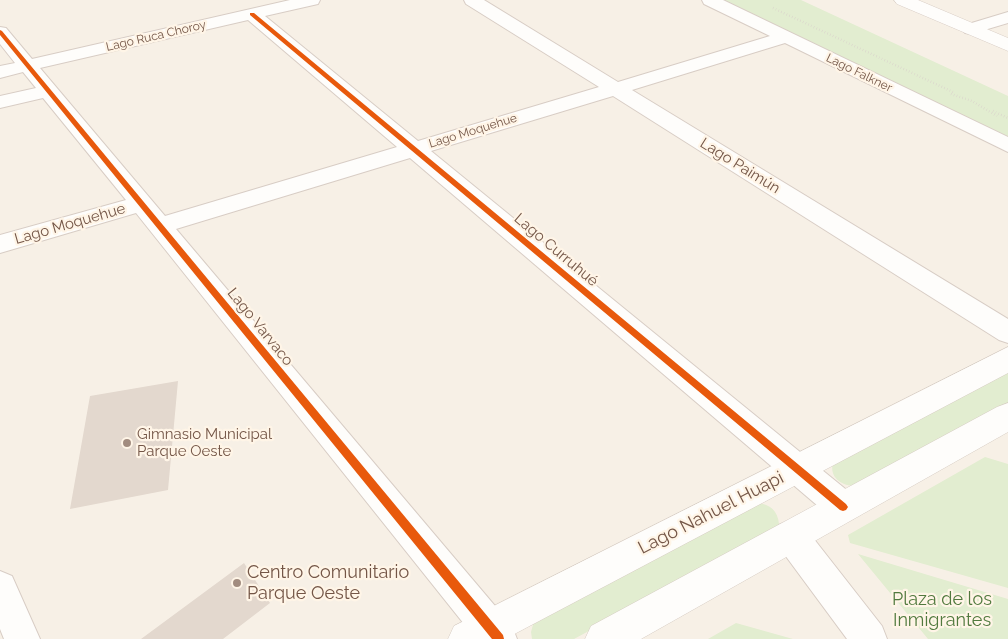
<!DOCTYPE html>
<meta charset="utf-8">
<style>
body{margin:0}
canvas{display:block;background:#f7f0e6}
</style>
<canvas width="1008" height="639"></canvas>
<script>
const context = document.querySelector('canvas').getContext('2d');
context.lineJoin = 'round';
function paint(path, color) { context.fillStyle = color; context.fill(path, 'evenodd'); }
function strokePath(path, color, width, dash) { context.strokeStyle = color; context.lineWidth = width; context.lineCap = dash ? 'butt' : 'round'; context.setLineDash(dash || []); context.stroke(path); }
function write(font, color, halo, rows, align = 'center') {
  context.font = font + ' Raleway,sans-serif'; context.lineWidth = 4.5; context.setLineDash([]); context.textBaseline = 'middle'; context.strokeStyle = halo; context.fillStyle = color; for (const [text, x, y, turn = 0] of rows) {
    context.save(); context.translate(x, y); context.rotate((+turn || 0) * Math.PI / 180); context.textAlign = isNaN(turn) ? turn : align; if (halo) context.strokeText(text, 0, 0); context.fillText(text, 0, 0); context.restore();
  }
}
paint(new Path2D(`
 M721,0h80l207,96v42z
 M1008,370v33l-155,83c-12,-1 -24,-9 -20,-23z
 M985,457l23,7v124l-158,-45 -2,-8z
 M758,503c12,1 20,8 21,21l-5,7 -200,108h-42l-1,-7 3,-11z
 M858,554l150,45v40h-80z
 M736,623l57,16h-85z`), '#e2edd0');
paint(new Path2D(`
 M178,381l-10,109 -98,19 20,-113z
 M244,563l26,40 -47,36h-82z`), '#e3d8ce');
const minor = new Path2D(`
 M290,0h30l-2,4 -53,12 153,125 181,-54 -133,-83 -2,-4h20l134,82 152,-46 -66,-32 -2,-4h21l285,137v15l-223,-109 -153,47 376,229v24l-9,-3 -386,-244 -182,55 423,345 5,11 -5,11 -11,4 -11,-4 -422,-360 -234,71 336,397 5,13h-41l-340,-426 -136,40v-18l126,-35 -83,-102 -43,10v-12l36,-8 -13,-16 -23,6v-12l15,-3 -15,-19v-17l6,1 26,31zM248,20l149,127 -232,69 -125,-148z
 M1008,12v11l-37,11 -6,-1 -3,-4 3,-4z
 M791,520l12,5 79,101 5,13h-40l-68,-92 -4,-11 4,-11z
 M0,571l12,5 28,63h-36l-4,-10z`);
const tertiary = new Path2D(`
 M894,0h24l90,38v13l-111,-47z`);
const secondary = new Path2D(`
 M1008,347v26l-503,266h-57l6,-13z
 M1008,403v29l-367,207h-56l6,-13 406,-219z`);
strokePath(minor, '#d8cdc5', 2);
strokePath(tertiary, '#d8cdc5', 1);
strokePath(secondary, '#d6ccc3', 1);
strokePath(new Path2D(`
 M773,8l182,85
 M951,94l21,7 25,15
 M993,111l15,7`), '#d9d0cb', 2.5, [0.5, 2.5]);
paint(minor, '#fefdfb');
paint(tertiary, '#fefdfb');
paint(secondary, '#fefdfb');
paint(new Path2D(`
 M250,13h4l592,491 2,3 -2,3 -3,1 -3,-1 -590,-495z
 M0,30l2,1 501,604 1,4h-12l-492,-604z`), '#e8590c');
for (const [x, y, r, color] of [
 [127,443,5,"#a28c7f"],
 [237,583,5,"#a28c7f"]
]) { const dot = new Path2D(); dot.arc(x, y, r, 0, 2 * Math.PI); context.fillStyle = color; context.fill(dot); strokePath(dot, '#fff5e7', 2); }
write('12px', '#745647', '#fff5e7', [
 ["Lago Ruca Choroy",156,36,-13],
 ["Lago Falkner",859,73,26],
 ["Lago Moquehue",473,131,-17]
]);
write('15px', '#745647', '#fff5e7', [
 ["Lago Paimún",740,166,32],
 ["Lago Moquehue",70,224,-16],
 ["Lago Curruhué",556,250,40],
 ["Lago Varvaco",260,327,51]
]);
write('15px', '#745647', '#fff5e7', [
 ["Gimnasio Municipal",137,434],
 ["Parque Oeste",137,451]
], 'left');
write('18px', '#745647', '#fff5e7', [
 ["Lago Nahuel Huapi",711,513,-27]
]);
write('18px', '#745647', '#fff5e7', [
 ["Centro Comunitario",247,573],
 ["Parque Oeste",247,594]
], 'left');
write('18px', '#517a3e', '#fff5e7', [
 ["Plaza de los",942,600],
 ["Inmigrantes",942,621]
]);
</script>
